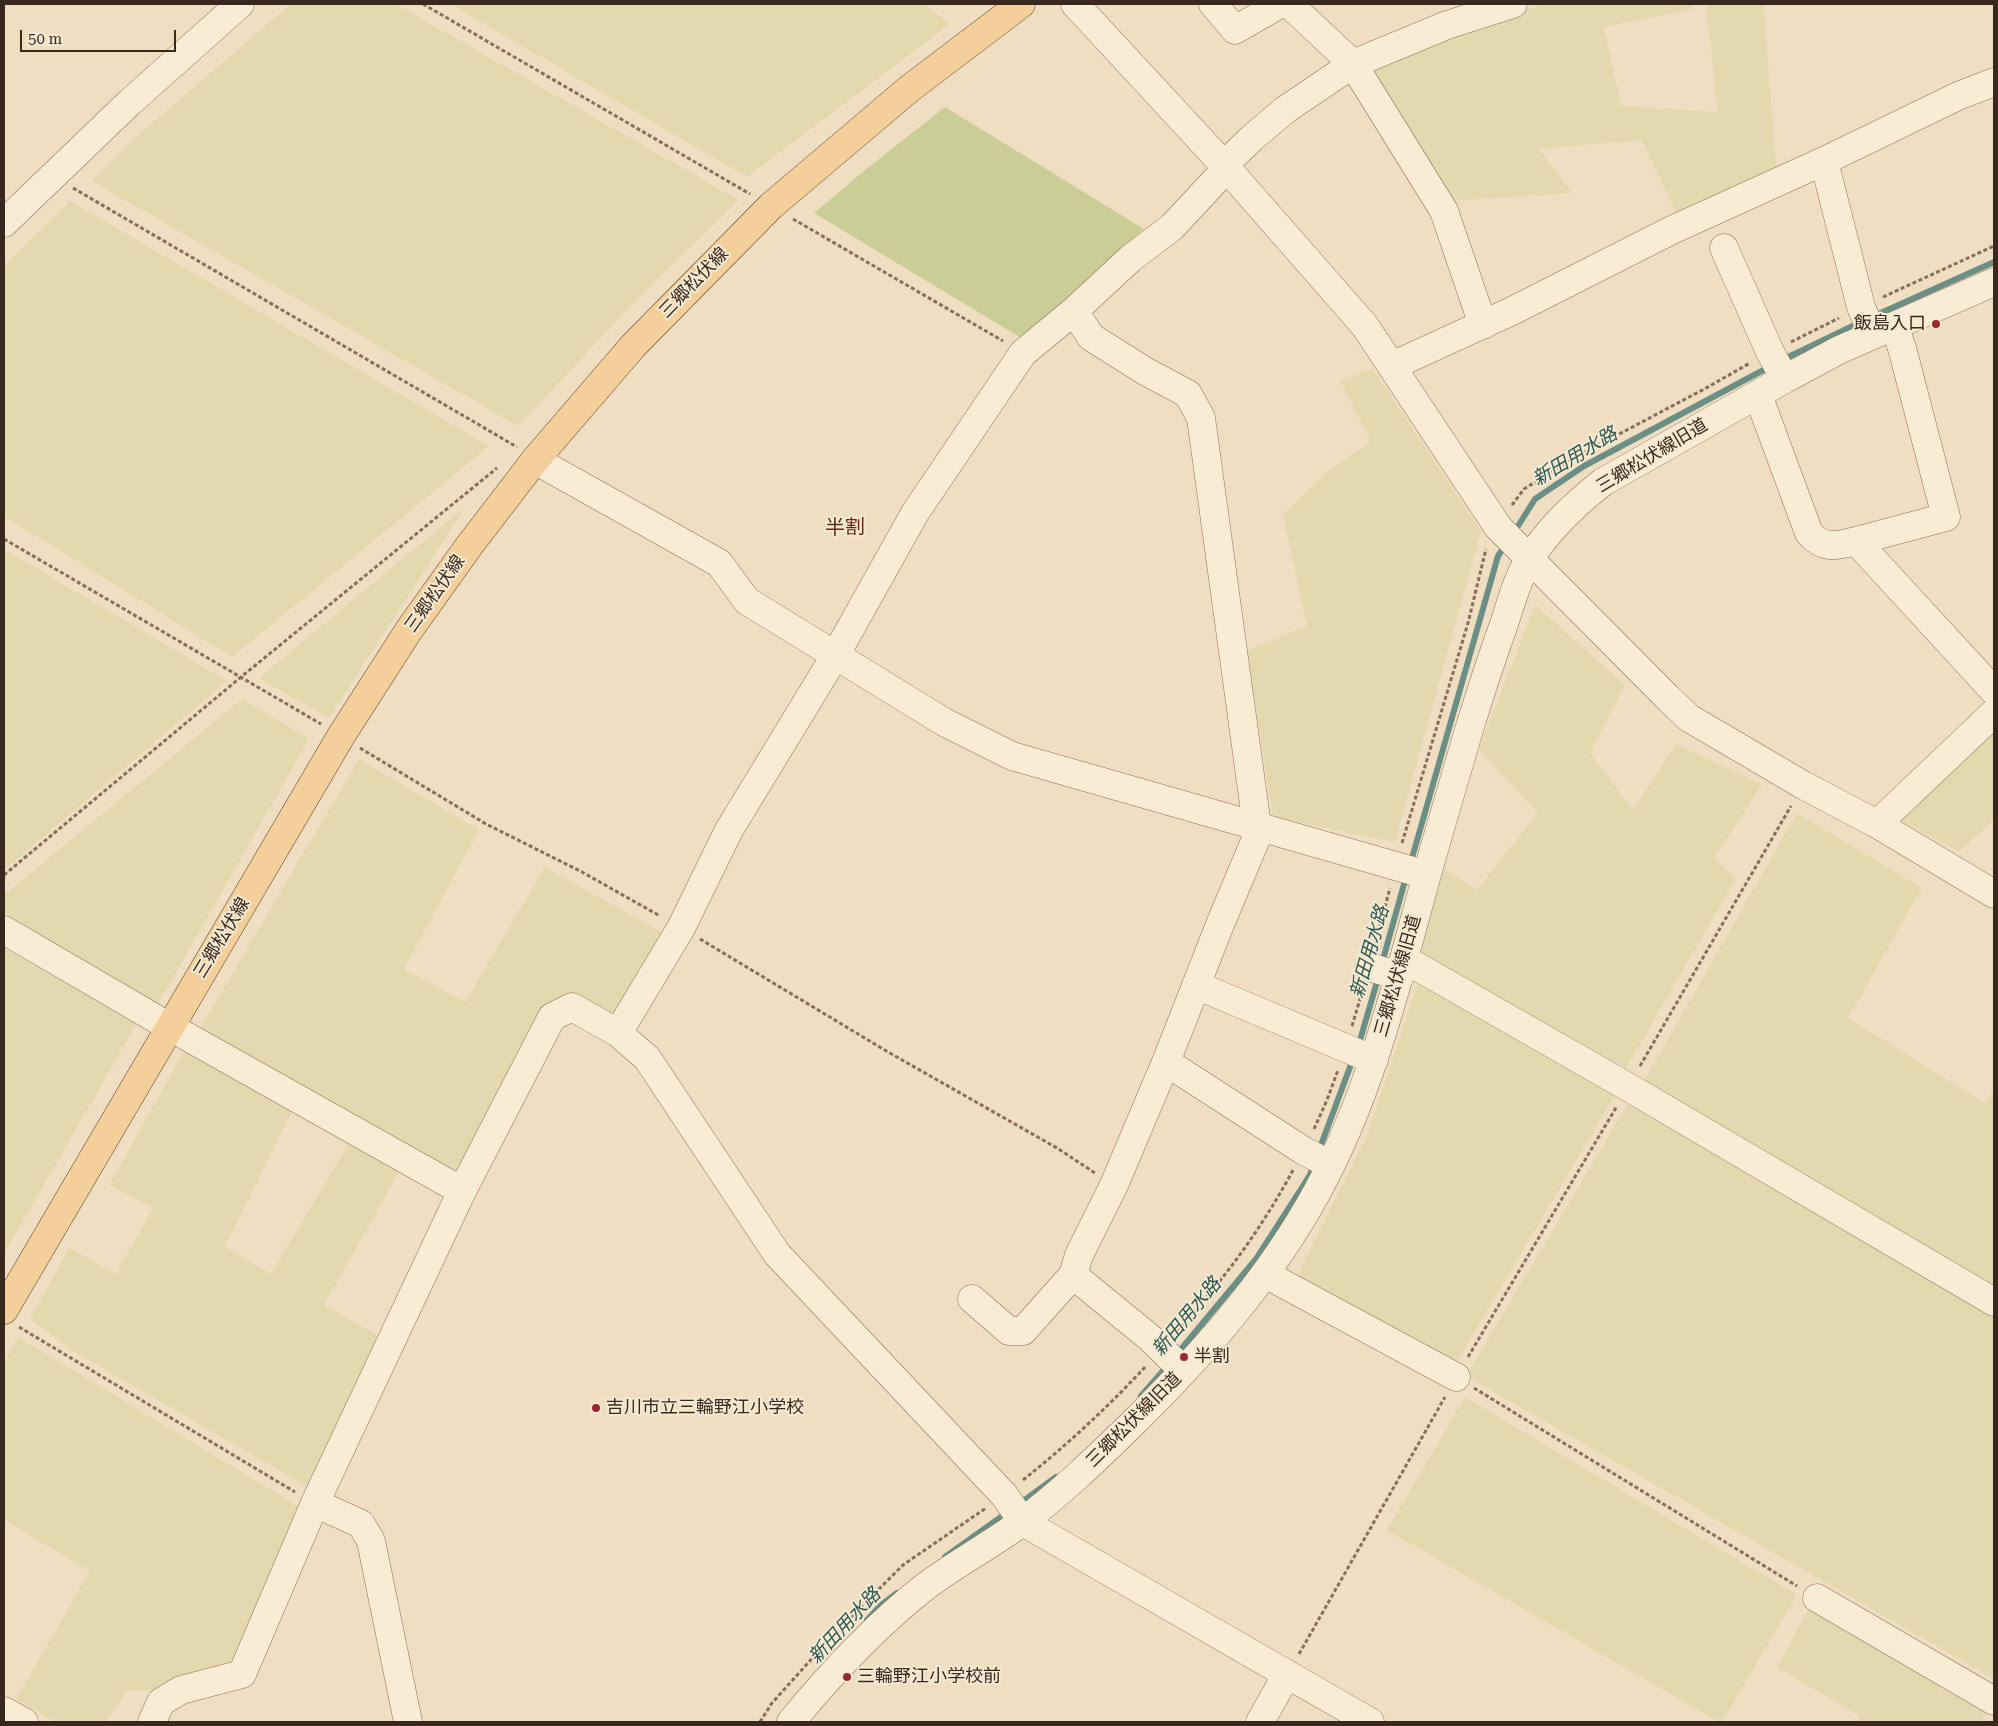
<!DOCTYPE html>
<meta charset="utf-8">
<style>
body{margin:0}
#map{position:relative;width:1998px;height:1726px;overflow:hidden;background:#efdec2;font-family:"Roboto Serif",serif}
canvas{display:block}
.frame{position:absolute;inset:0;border:5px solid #38281d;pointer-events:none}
.scale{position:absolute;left:20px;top:30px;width:156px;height:22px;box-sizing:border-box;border:2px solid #38281d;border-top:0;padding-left:6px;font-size:15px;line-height:18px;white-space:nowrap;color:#38281d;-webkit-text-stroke:4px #f6e9d2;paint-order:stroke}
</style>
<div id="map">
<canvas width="1998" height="1726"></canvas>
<div class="frame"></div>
<div class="scale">50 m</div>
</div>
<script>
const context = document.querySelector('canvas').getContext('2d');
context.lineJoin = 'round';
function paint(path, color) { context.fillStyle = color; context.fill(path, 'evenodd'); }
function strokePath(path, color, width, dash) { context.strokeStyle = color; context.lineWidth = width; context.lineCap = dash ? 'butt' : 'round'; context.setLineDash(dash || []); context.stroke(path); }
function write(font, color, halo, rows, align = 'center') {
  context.font = font + ' "Roboto Serif","Noto Sans JP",serif'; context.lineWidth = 4; context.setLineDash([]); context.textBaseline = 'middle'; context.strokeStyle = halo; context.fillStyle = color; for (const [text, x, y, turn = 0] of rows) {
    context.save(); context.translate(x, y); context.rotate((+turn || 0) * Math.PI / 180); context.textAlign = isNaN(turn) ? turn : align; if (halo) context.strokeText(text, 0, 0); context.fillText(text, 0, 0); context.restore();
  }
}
paint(new Path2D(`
 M291,4h105l343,196 -95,92 -126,134 -426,-245 43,-43z
 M456,4h468l26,20 -203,153 -292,-170z
 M1544,4h148l1,5 -89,18 17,79 97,6 -12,-108h57l14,171 -98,43 -38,-78 -102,9 33,44 -126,8 -79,-136 107,-39z
 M70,201l419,245 -257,211 -228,-141v-250z
 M1372,368l109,163 -86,311 -122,-25 -26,-166 60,-25 -24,-111 45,-44 43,-30 -31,-60z
 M466,506l-137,212 -70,-40z
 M4,549l223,132 -223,189z
 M1535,605l90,80 -35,68 43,57 43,-66 86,40 -48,75 22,20 -110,189 -205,-113 21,-87 35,22 61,-77 -59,-64z
 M242,699l67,40 -152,267 -153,-94v-17z
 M1994,731v88l-35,33 -65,-36z
 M359,759l120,71 -75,139 61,33 80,-135 118,66 -51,91 -48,-27 -37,37 -72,144 -256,-148z
 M1797,813l125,75 -74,130 138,86 8,-15v198l-351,-204z
 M4,948l133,75 -133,231z
 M1419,980l197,113 -163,275 -157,-91 71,-141z
 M187,1046l105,65 -67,136 46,27 82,-137 48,32 -77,136 60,34 -71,151 -240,-139 -43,-32 39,-71 47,26 37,-66 -44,-23z
 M1628,1104l366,210v365l-528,-303z
 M18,1337l285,172 -70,159 -84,22 -22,1 -21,31h-51l-39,-23 74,-128 -86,-51v-157z
 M1465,1397l332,198 -75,127h-3l-332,-192z
 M1812,1602l177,107 -8,13h-125l4,-6 -83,-49z`), '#e4d8af');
paint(new Path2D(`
 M945,107l199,122 -77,70 -46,39 -207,-125 51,-43z`), '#cacd96');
strokePath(new Path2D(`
 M1872,317l122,-55
 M1782,360l79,-38
 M1513,534l22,-35 49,-33 187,-100
 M1410,865l88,-309 8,-12
 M1382,963l24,-86
 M1358,1047l21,-72
 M1318,1153l35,-94
 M1177,1354l79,-95 54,-84 4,-11
 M1141,1396l28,-32
 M1018,1505l38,-28
 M945,1557l63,-45
 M867,1620l13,-14 17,-13`), '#6b8f84', 6);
const minor = new Path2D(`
 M1075,4l149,161 141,161 133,201 169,170 22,21 114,67 74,39 117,70
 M1213,4l22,26 45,-26
 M1289,4l64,60 91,147 39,114
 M1824,161l37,146 12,28
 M1224,165l28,-27 33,-28 68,-46 94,-39 66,-21
 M4,223l125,-120 111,-99
 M1724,248l46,104 15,27
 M1074,311l17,26 54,34 43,23 13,24 56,408
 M1894,326l8,22 44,169 -90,24 138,150
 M1392,366l120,-55 160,-81 152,-69 134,-65 36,-14
 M1758,395l51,138c15,17 27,13 47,8
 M535,460l184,103 28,38 197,121 68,34 415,119
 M1877,824l117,-111
 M4,930l166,97 292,164
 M1404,959l224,128 366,215
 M1369,967l31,9
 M1196,985l178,75
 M618,1033l63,-105 48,-98 106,-174 80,-143 108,-160 51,-42 56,-52 42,-32 55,-59
 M1166,1062l138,89 27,14
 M1265,1274l191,103
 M1073,1275l77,63 34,33
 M972,1299l37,32h14l50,-56 6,-20 35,-70 52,-123 55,-140 40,-95
 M315,1503l46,21 10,17 37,181
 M1817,1598l177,103
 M4,1711l20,11
 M152,1722l9,-20 20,-12 61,-16 73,-171 147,-312 90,-174 20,-10 46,26 29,25 130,196 227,241 19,27 347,200
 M791,1722c41,-50 84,-96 135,-136 31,-23 65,-41 96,-64 39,-29 74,-63 109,-97 71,-70 138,-145 186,-233 48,-88 74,-185 100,-281 16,-60 34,-119 51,-178 11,-36 23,-73 36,-109 7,-21 13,-45 25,-64 19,-31 46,-56 74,-78l182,-103 54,-29 155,-68
 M1260,1722l27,-48`);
const major = new Path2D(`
 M4,1310l337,-574 68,-106 60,-84 66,-86 98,-114 138,-140 138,-117 112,-85`);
strokePath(minor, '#896f59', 29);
strokePath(major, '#563d2d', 29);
strokePath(new Path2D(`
 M423,4l327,190
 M73,188l444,259
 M793,219l210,122
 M1883,297l111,-51
 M1791,342l48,-24
 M1512,505l12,-16 50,-31 134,-71 42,-24
 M4,539l317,185
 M360,748l126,76 96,48 78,44
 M1402,843l66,-220 18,-74
 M4,875l237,-198 256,-209
 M700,939l188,113 169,96 38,25
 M1375,945l15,-57
 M1352,1026l11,-37
 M1640,1066l151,-260
 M1314,1129l13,-29 11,-30
 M19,1327l276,165
 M1177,1331c45,-49 84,-101 116,-161
 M1468,1357l149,-251
 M1474,1388l323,198
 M1023,1480c44,-35 85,-73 123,-114
 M851,1617l52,-52 83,-57
 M835,1633l10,-10
 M1299,1654l146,-257
 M760,1722l12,-19 44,-49`), '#896f59', 3, [4, 2.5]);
strokePath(minor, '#f9ecd5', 28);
strokePath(major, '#f3d099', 28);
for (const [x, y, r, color] of [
 [1936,324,5,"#992830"],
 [1184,1357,5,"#992830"],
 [596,1408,5,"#992830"],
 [847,1677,5,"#992830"]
]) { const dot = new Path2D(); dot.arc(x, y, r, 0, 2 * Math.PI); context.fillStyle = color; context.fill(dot); strokePath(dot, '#f6e9d2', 2); }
write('18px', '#38281d', '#f6e9d2', [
 ["三郷松伏線",694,283,-46],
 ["三郷松伏線旧道",1652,456,-31],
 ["三郷松伏線",435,594,-55],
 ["三郷松伏線",222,938,-59],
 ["三郷松伏線旧道",1398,976,-74],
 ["三郷松伏線旧道",1134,1420,-45]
]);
write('18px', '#38281d', '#f6e9d2', [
 ["飯島入口",1926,324,"right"],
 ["半割",1194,1357],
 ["吉川市立三輪野江小学校",606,1408],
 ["三輪野江小学校前",857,1677]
], 'left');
write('italic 19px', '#2c5852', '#f6e9d2', [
 ["新田用水路",1575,457,-31],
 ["新田用水路",1370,952,-74],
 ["新田用水路",1187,1317,-50],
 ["新田用水路",845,1626,-47]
]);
write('20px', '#65261c', '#f6e9d2', [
 ["半割",845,528]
]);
</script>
